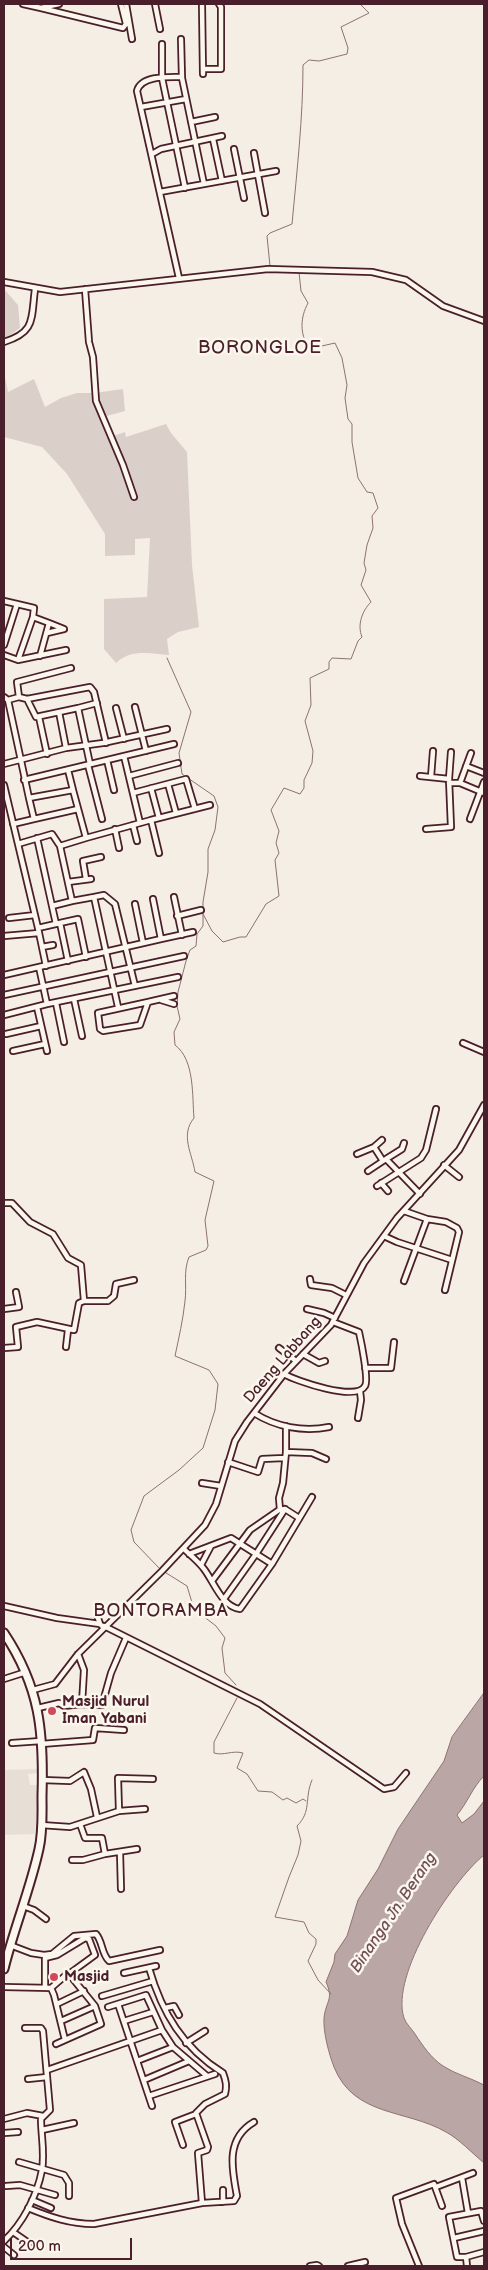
<!DOCTYPE html>
<style>
body{margin:0}
#map{position:relative;width:488px;height:2270px;overflow:hidden;background:#f4eee4;font-family:"Balsamiq Sans",sans-serif}
canvas{display:block}
.frame{position:absolute;inset:0;border:5px solid #4a1f2b;pointer-events:none}
.scale{position:absolute;left:10px;top:2238px;width:122px;height:22px;box-sizing:border-box;border:2px solid #4a1f2b;border-top:0;padding-left:6px;font-size:15px;line-height:18px;white-space:nowrap;color:#4a1f2b;-webkit-text-stroke:4px #fbf7ec;paint-order:stroke}
</style>
<div id="map">
<canvas width="488" height="2270"></canvas>
<div class="frame"></div>
<div class="scale">200 m</div>
</div>
<script>
const context = document.querySelector('canvas').getContext('2d');
context.lineJoin = 'round';
function paint(path, color) { context.fillStyle = color; context.fill(path, 'evenodd'); }
function strokePath(path, color, width, dash) { context.strokeStyle = color; context.lineWidth = width; context.lineCap = dash ? 'butt' : 'round'; context.setLineDash(dash || []); context.stroke(path); }
function write(font, color, halo, rows, align = 'center') {
  context.font = font + ' "Balsamiq Sans",sans-serif'; context.lineWidth = 5; context.setLineDash([]); context.textBaseline = 'middle'; context.strokeStyle = halo; context.fillStyle = color; for (const [text, x, y, turn = 0] of rows) {
    context.save(); context.translate(x, y); context.rotate((+turn || 0) * Math.PI / 180); context.textAlign = isNaN(turn) ? turn : align; if (halo) context.strokeText(text, 0, 0); context.fillText(text, 0, 0); context.restore();
  }
}
paint(new Path2D(`
 M39,1769v4l-11,1 2,11h9l-4,49 -31,1v-65z`), '#e7dfd6');
paint(new Path2D(`
 M4,289l14,16 2,23 -16,11z
 M4,372l4,20 26,-13 11,28 16,-9 16,-5h18l28,-4 2,22 -22,6 4,21 18,-6 1,5 40,-13 5,9 16,19 5,113 7,62 -21,5 -11,7 2,16c-18,-2 -40,-6 -53,8l-12,-14v-50l43,-2 3,-59 -15,1v16l-30,1v-22l-38,-60 -25,-27 -38,-10z`), '#dbd0c9');
const water = new Path2D(`
 M484,1693v83c-12,12 -16,26 -27,39l5,8 12,-9 10,-13v54c-33,27 -94,120 -80,163 2,6 8,11 11,16 8,12 16,24 28,32 12,8 28,12 41,19v78c-12,-10 -25,-24 -38,-31 -40,-23 -92,-15 -112,-65 -5,-13 -11,-35 -10,-49 2,-18 10,-18 2,-36l8,-20 1,-8 12,-18 11,-36 20,-31 20,-40 46,-68 8,-24z`);
paint(water, '#baa7a5');
strokePath(water, '#8d7174', 1);
strokePath(new Path2D(`
 M278,267l-8,-1 -3,-30 3,-3 22,-9c5,-54 11,-106 11,-159l6,-5 10,1 28,-7 1,-6 -7,-21 28,-14 -9,-9
 M203,914l9,17 11,11 17,-5h6l20,-33 13,-8 -4,-36 4,-7 -3,-10 3,-12 -8,-21 13,-22 16,6 4,-6v-8l8,-17 1,-12 -8,-30 6,-16 -1,-27 19,-9v-7l3,-4 19,1 7,-18 4,-4c-5,-12 0,-26 9,-35l-10,-17 5,-15 -2,-7 3,-18 6,-17 -1,-12 6,-8 -5,-15 -6,-1 -9,-14 -6,-36v-18l-4,-5 -3,-21 2,-13 -5,-27 -7,-15 -22,5 -5,-1c-8,-14 -8,-29 0,-44l-7,-12 -2,-19
 M160,1569l-26,-27 -3,-12 13,-34 35,-26 24,-22 12,-38 3,-26 -9,-14 -34,-14c4,-19 8,-36 10,-55 2,-16 -2,-29 4,-44l17,-7 2,-4 -3,-26 9,-39 -19,-9c-3,-19 -15,-37 -1,-54 -2,-22 1,-58 -19,-73l-1,-13 6,-13 -3,-13 1,-14 8,-31 4,-11 6,-4 1,-12 6,-8v-24l5,-30v-23l7,-19 3,-23 -4,-11 -32,-22 -3,-21 12,-41 -24,-54
 M163,1571l24,15 7,23 22,17 9,12 -3,10 3,25 11,12
 M237,1698l-23,44v11c10,3 18,-3 29,0l-6,15 10,6 11,17 14,1 11,8 4,-2 9,5 7,-4 3,2
 M312,1780c-8,19 0,31 -15,46l4,15 -3,14 -9,22 -14,40 29,5 5,11 7,6v5l-8,17 10,19 13,14`), '#8d7174', 1);
const street = new Path2D(`
 M23,4l18,4 18,-4
 M126,4l6,35
 M155,4l5,25
 M202,4l1,70
 M41,8l82,20 3,-4 -5,-20
 M181,39l1,39 22,106
 M162,44v34l23,110
 M203,69h18v-62l-2,-3
 M141,107l45,-8
 M191,122l24,-5
 M213,139l9,42
 M234,149l10,49
 M254,153l11,60
 M152,154l9,-5 61,-13
 M160,192l116,-21
 M179,278l-42,-187c4,-16 32,-14 45,-14
 M4,282l56,10 208,-23 104,3 34,8 37,26 41,15
 M85,289l4,53 4,15 3,44 27,64 11,32
 M4,342c32,-10 27,-23 31,-53
 M4,601l13,3 -13,41
 M17,604l17,4 -1,9
 M47,633l17,-4 -15,-6
 M4,655l14,5 48,-10
 M18,660l15,-43 16,6 -9,33
 M4,697l4,3 11,-3 8,2 63,-12 4,5 12,51
 M19,697l-2,-15 54,-14
 M27,699l9,18 42,-9 12,56
 M8,700l21,98 44,-8 13,48 -26,8 12,55 22,-4 24,110
 M135,707l11,44
 M78,708l19,-5
 M116,708l8,31
 M59,712l7,36
 M39,717l8,37
 M124,756l16,67
 M107,760l7,30
 M4,764l62,-16 37,-5 64,-14
 M88,765l14,54
 M466,766l18,7
 M68,770l5,20
 M129,776l49,-13
 M420,776l29,3
 M431,777l2,-26
 M24,780l150,-36
 M449,783h11l24,10
 M460,783l11,-30
 M168,784l8,29
 M4,785l14,59 34,-10 8,12
 M151,788l8,30
 M133,793l53,-14 9,30
 M29,798l5,21 44,-10
 M470,819l14,-37
 M151,820l59,-15
 M13,824l21,-5
 M133,825l4,16
 M115,829l4,19
 M426,829l25,-2 -2,-48 2,-27
 M37,838l15,68 20,-5
 M86,838l65,-18 8,33
 M18,844l20,84
 M86,879l-3,-18 18,-4
 M68,882l23,-3
 M94,897l10,-2 11,9 20,82
 M174,897l8,38
 M135,904l8,39
 M52,906l4,18
 M177,916l24,-6
 M9,918l26,-3
 M4,936l35,-3
 M161,939l32,-7
 M42,947l11,-2
 M68,961l-8,-38 18,-4 8,38
 M46,966l-8,-38 22,-5
 M39,967l8,37 131,-27
 M4,975l157,-36 -8,-40
 M4,995l180,-39
 M74,999l8,37
 M161,1000l13,4
 M148,1002l-50,11 2,16 3,2 37,-6 8,-23 26,-6
 M56,1003l8,39
 M37,1007l10,44
 M4,1015l43,-11
 M6,1034l35,-8
 M463,1043l21,9
 M13,1051l32,-7
 M374,1147l9,14
 M357,1154l17,-7 8,-7
 M386,1159l16,-10 2,-6
 M444,1165l15,12
 M368,1171l18,-12 34,35
 M381,1183l7,8
 M377,1186l44,-28 5,-8 10,-41
 M4,1203h8l18,19 23,12 15,24 13,7 3,36
 M404,1211l23,8
 M384,1236l13,6 55,18
 M310,1279l1,6 21,3 14,7
 M404,1281l23,-62 19,3 11,6 2,4 -14,58
 M4,1309l15,-2 -3,-15
 M307,1309l17,4 11,5
 M66,1347l2,-17
 M4,1348l14,-1 -2,-20 21,-5 37,8 5,-27 5,-2h24l6,-5 2,-12 18,-4
 M279,1348l17,13
 M303,1354l16,9 6,-2
 M365,1368h26l3,-26
 M284,1374c12,7 73,28 81,12 4,-6 -4,-45 -6,-54l-26,-10
 M254,1413c22,14 49,19 75,14
 M358,1418l3,-18 -1,-9
 M286,1452v-26
 M228,1462l30,10 4,-13 22,-1
 M202,1483l19,3
 M280,1510l-1,-12 4,-15 3,-31 26,1 14,6
 M184,1549c6,6 14,12 20,20 10,13 18,38 36,40l32,-45 40,-67
 M189,1554l42,-16 41,26
 M201,1565l10,-19
 M212,1581l38,-51 29,-20 6,-1
 M224,1599l32,-45 29,-45 14,9
 M4,1606l53,12 43,6 3,3
 M98,1607l-1,8 3,9
 M104,1626l156,78 124,85 10,-2 12,-14
 M4,1679l22,-7
 M33,1690l22,-6 23,-30 84,-83 43,-46 11,-21 19,-63 12,-19 37,-48 47,-49 33,-62 33,-45 62,-68 25,-45
 M82,1704l20,1 9,-32 15,-35
 M38,1708l21,-5 5,3 18,-2 2,-34 -6,-16
 M12,1743l29,-2
 M41,1744l52,-4 2,-12 29,2
 M42,1780l28,1 14,-9 7,17 6,28
 M119,1811l-1,-33 35,1
 M80,1824l5,14h17l3,16 32,-5
 M41,1825l29,2 49,-16 26,-2
 M120,1852l1,37
 M72,1860h11l22,-6
 M23,1906l11,4 12,9
 M10,1945l21,8 13,2 8,-1 22,-18 22,-2c7,8 5,19 13,27l51,-11
 M149,1968c13,45 34,80 74,105 3,8 4,13 2,21l-20,10 -9,9 12,34 -1,3 -9,3 4,50
 M124,1973l32,-7
 M4,1987l47,1 3,7 11,45
 M45,1987v-29l12,-3 28,-17 4,1 6,16 -26,19
 M51,1988l15,-13 3,-1 26,32 6,18 -45,20
 M102,1996l51,-15
 M57,2004l27,-13
 M118,2004l34,102
 M108,2007l38,-12 16,35 11,17 34,29
 M165,2008l9,-2 5,9
 M61,2021l34,-15
 M124,2021l29,-9
 M186,2043l19,-12
 M137,2061l36,-14
 M47,2070l115,-40
 M28,2079l19,-2
 M144,2080l45,-19
 M149,2096l66,-22
 M4,2119l23,-6 16,3
 M42,2130l32,-7
 M4,2133l14,-1
 M183,2145l-8,-23 21,-8
 M19,2162l45,13 5,8v13
 M462,2178l6,35
 M6,2186l14,-1 35,10
 M436,2187l37,-14
 M32,2200l19,8
 M223,2202v-12
 M28,2208c22,9 42,16 66,16l108,-21 32,-2 3,-5c-5,-27 -12,-57 17,-74
 M13,2232l16,11
 M454,2238l30,-7
 M4,2241c19,-18 33,-45 38,-71 3,-17 -1,-35 -1,-51l9,-9 -7,-79 -2,-3h-16
 M4,2247l10,8
 M466,2257l18,-5
 M310,2266l7,-1 2,1
 M348,2266l17,-4
 M419,2266l-17,-42 -6,-26 38,-14 8,22
 M467,2266l-1,-9h-9l-8,-40 32,-6 3,10`);
const primary = new Path2D(`
 M4,1633c36,54 40,99 38,163 0,17 1,36 -3,53 -9,41 -25,79 -35,120`);
strokePath(street, '#4a1f2b', 8);
strokePath(primary, '#4a1f2b', 11);
strokePath(street, '#fbf7ec', 4.5);
strokePath(primary, '#fbf7ec', 7);
for (const [x, y, r, color] of [
 [52,1711,5,"#d1495b"],
 [54,1977,5,"#d1495b"]
]) { const dot = new Path2D(); dot.arc(x, y, r, 0, 2 * Math.PI); context.fillStyle = color; context.fill(dot); strokePath(dot, '#fbf7ec', 2); }
write('15px', '#4a1f2b', '#fbf7ec', [
 ["Daeng Labbang",283,1360,-49]
]);
write('bold 15px', '#4a1f2b', '#fbf7ec', [
 ["Masjid Nurul",62,1702],
 ["Iman Yabani",62,1719],
 ["Masjid",64,1977]
], 'left');
write('italic 16px', '#714f56', '#fbf7ec', [
 ["Binanga Jn. Berang",394,1913,-56]
]);
context.letterSpacing = '1px';
write('18px', '#4a1f2b', '#fbf7ec', [
 ["BORONGLOE",260,348],
 ["BONTORAMBA",161,1611]
]);
context.letterSpacing = '0px';
</script>
